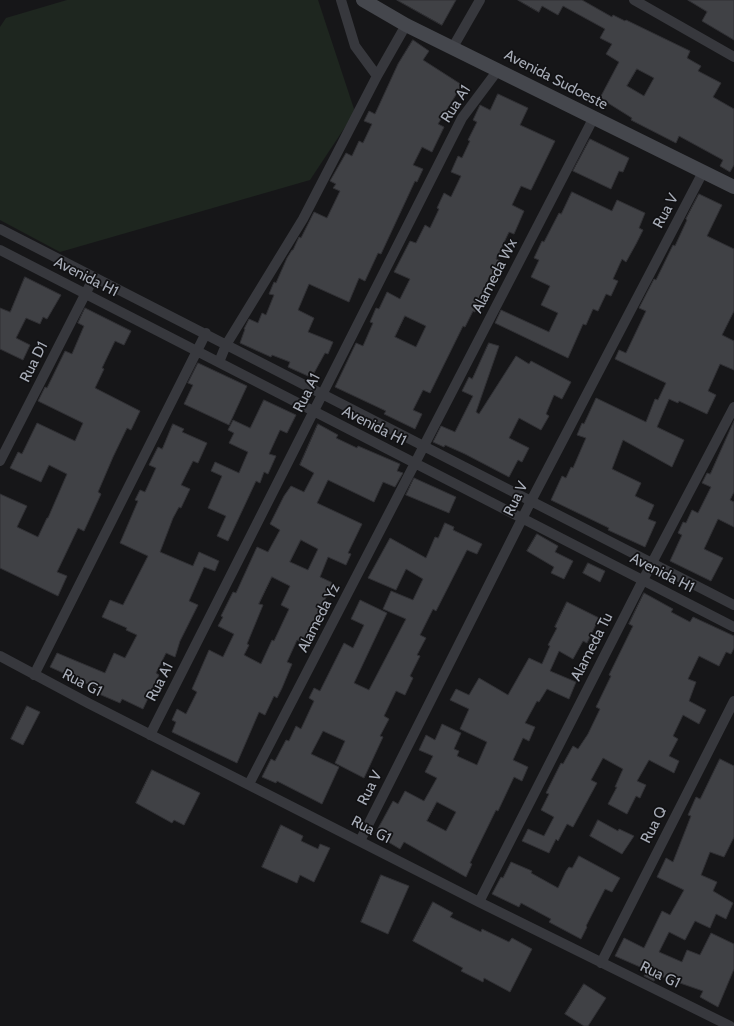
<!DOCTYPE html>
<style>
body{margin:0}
canvas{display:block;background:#161618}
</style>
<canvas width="734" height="1026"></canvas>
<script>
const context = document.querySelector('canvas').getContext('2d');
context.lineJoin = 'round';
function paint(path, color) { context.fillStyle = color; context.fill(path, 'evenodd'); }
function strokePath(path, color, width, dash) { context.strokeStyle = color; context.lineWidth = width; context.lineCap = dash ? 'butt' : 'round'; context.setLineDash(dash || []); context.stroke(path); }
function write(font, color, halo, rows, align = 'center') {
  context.font = font + ' Cabin,sans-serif'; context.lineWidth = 3.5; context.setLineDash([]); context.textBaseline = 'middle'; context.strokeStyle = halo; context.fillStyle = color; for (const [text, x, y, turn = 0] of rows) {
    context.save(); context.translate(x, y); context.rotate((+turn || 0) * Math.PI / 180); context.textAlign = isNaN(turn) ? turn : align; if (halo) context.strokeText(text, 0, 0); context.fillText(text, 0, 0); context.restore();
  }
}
paint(new Path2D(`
 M67,0h251l37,112 -45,68 -250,72 -60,-32v-193l6,-9z`), '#1e261f');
const building = new Path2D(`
 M397,0h59l-14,25z
 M518,0h64l30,17 1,-2 12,6 1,-1 64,31 -3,7 14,8 -3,5 23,12 -8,14 21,12v56l-4,7 -10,-6 3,-6 -44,-24 -3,7 -45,-23 1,-2 -32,-20 19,-36 -13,-8 6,-10 -12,-6 5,-9 -42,-23 -5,9 -16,-9 -3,6zM637,69l17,9 -10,18 -17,-10z
 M688,0h46v40l-32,-19 5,-9z
 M413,40l16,11 -6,9 39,25 -24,39 6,3 -12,25 -10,-5 -9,18 10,4 -6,13 -2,-1 -34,73 -3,-1 -13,28 -6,-3 -10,24 -40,-18 -11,26 16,8 -6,14 25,10 -5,12 -3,-1 -11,20 -4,-2 -2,5 -20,-9 2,-5 -18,-7 -1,2 -31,-14 5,-14h-1l5,-10 9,4 4,-10 4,2 8,-20 -5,-1 5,-12 2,1 11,-25 5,-8h1l6,-13 2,1 13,-26 13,6 13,-27 -7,-3 3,-4 -6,-3 16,-28 6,3 7,-15 4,2 9,-19 -8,-3 5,-10 6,3 23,-50z
 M498,94l30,14 -8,17 35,16 -24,49 -10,-4 -9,19 12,6 -10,23 -5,-2 -13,27 4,2 -7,15 -3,-1 -15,37 -2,-1 -8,16 -2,-1 -33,67 -7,-3 -10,20 9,4 -7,15 -31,-15 2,-3 -51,-24 21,-44 7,3 10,-23 -3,-1 6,-14 3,1 8,-17 13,7 10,-20 -16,-7 16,-31 6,2 9,-18 5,3 9,-19 -2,-1 7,-15 7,4 10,-21 -10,-4 7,-16 4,2 8,-17 -2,-1 9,-18 -4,-2 7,-15 10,5zM405,316l21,10 -10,21 -21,-10z
 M590,139l39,19 -6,14 -4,-1 -8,18 -38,-18z
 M572,192l40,19 5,-11 28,13 -6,15 4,2 -7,14 -10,18 -4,-3 -9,20 5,2 -7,15 -5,-2 -8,17 -5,-2 -7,16 -3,-1 -15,34 -73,-35 6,-13 48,22 9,-19 -17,-8 9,-19 -19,-9 8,-17 -5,-2 8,-17 2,1 15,-29 2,1z
 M699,194l23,11 -15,31 27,13v62l-12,24 12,6v29l-14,-6 -12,27 8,4 -9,19 -28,-13 -1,2 -9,-4 -12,28 27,13 -12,27 -49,-27 -11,29 29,14 -6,13 19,9 -6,14 8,3 -11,25 -37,-17 1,-2 -58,-28 11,-24 4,2 5,-11 2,1 13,-30 -9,-3 5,-12 2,1 12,-26 50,24 9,-23 3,1 8,-17 -51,-24 4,-9 7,3 20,-42 -7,-3 15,-29 2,1 17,-35 2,1 12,-26 -1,-1z
 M25,277l36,18 -14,24 -4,-2 -3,7 -14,-6 -10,20 14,7 -7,15 -23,-11v-41l10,4z
 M85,308l46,23 -7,14 -9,-4 -13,27 2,1 -9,19 45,23 -9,19 -4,-2 -14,29 -15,35 3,2 -17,37 -6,-3 -21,44 10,4 -9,20 -58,-28v-74l27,12 -10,21 21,10 9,-19h1l19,-44 -18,-9 -8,17 -31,-14 8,-16 4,2 15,-31 38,18 8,-18 -45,-22 7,-14 2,1 18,-37 7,3 12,-28 -6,-3z
 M489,343l10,3 -23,66 3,2 37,-58 13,8 2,-3 40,21 -9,17 -8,-4 -8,19 3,2 -8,14 -22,-12 -10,20 20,10 -7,14 -4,-2 -9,17 -44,-23 -20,-9 -1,2 -11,-5 8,-16 14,6 18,-36 -11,-5 7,-14 3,2z
 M198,363l49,23 -18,39 -45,-21 9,-19 -5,-2z
 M264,400l32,15 -9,18 -7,-3 -11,24 7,2 -8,18 -4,-2 -4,11 -4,-2 -28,60 -11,-5 9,-20 -18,-8 14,-32 -11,-5 4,-9 24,11 9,-21 -19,-9 5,-10 -6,-3 5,-10 17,8z
 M734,421v71l-4,8 4,2v25l-16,-8 -14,30 19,9 -12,23 -41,-20 12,-26 -4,-2 5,-11 3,1 6,-13 6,3 13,-26 -9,-4 5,-10 3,1z
 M173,424l11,5 -2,3 25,11 -9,20 -5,-2 -12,24 9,4 -9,19 -2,-1 -6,11 -13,34 33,14 6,-14 20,9 -4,10 -11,-4 -15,34 9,4 -18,36 -5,16 -9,-4 -10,20 3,2 -16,34 -21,-10 -2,4 -21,-9 2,-4 -51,-23 7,-14 48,20 9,-20 11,5 12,-23 -11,-5 1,-2 -25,-11 8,-17 13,5 25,-49 -28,-13 18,-42 -3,-1 5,-10 5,2 11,-24 -7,-3 9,-18 4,2z
 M318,424l20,11 -2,3 21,10 1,-2 42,18 -3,7 6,2 -8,14 -12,-5 -9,20 -46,-22 -11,23 45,21 -14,29 3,1 -5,11 -18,-8 -8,20 13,6 -29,60 -7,-3 -10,22 5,2 -10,24 -5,10 -3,-2 -9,19 -6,-3 -22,51 -65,-31 4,-10 -4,-2 5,-11 9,5 11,-22 -5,-3 17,-39 14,7 11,-23 -16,-8 5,-9 -2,-1 12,-24 3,1 21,-46 11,5 12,-22 -10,-6 14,-28 7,-10 13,6 10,-19 -14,-8zM301,540l17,9 -10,21 -18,-8zM272,577l18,9 -9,19 8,4 -15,32 -2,-1 -11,24 -17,-9 5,-10 -2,-1 16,-39 -4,-1z
 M414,478l42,19 -7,16 -43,-18z
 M445,523l9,4 -1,3 29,14 -5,10 -10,-4 -31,61 -3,-2 -13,26 6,3 -9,17 3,1 -10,20 3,2 -8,17 -9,-4 -12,25 5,3 -9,17 3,1 -19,41 -29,-15 10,-22 -22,-10 -12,23 28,13 -17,37 -45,-23 -1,2 -14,-6 9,-18 4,2 11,-21 3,1 7,-15 5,3 13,-28 -5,-3 5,-10 6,3 24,-48 9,5 11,-23 -13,-6 9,-19 27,13 -33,70 15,7 37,-71 -23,-10 8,-18 22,9 10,-21 -17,-10 -10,21 -28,-12 22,-40 36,20 9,-21 3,1z
 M537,534l21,12 -3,6 18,9 -9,18 -13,-6 3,-6 -27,-16z
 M588,563l17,8 -5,11 -17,-9z
 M644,593l29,16 -2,3 19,10 3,-5 41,19v12l-3,6 -5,-2 -7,14 -20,-10 -11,23 8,3 -7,19 17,9 -7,14 -16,-9 -10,21 5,3 -9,17 10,5 -5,12 -25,-13 -12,21 9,4 -6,13 -4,-2 -9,18 -19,-10 9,-17h-2l8,-18 -20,-11 -12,22 6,3 -24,44 -6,-3 -9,17 -2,-2 -7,14 -27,-12 6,-12 16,7 10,-19 -13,-7 8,-16 -3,-1 15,-30 2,1 10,-18 5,3 10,-15 12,-25 -4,-2 15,-31 -2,-1 24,-49 -4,-2z
 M567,602l32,16 -12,25 -4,-2 -10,18 -14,-8 -9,20 26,11 -7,17 -22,-10 -8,13 -2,-1 -12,22 10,4 -6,14 -6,-3 -10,22 15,7 -6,14 -8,-4 -16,34 -2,-1 -26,53 2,1 -6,13 -62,-35 -4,7 -25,-15 18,-33 5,3 7,-13 19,10 13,-23 -12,-6 8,-16 -14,-6 7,-15 9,5 7,-16 19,9 -7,16 5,2 -2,5 20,9 10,-23 -27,-13 9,-20 -19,-9 6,-11 13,6 10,-17 29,17 21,-37 13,6 8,-18 -2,-1 9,-17 -2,-1zM437,802l19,10 -10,19 -19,-10z
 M27,706l13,6 -17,33 -12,-6z
 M720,759l14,7v71l-10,20 -14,-5 -9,23 16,7 -4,9 20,12 -7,16 -10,-5 -6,14 -15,-7 -10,19 -16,-8 -10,20 23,10 5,-12 13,5 11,-22 23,11v25l-16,38 -18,-10 3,-6 -46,-16 -3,6 -10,-5 3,-6 -32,-14 9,-18 20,10 18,-37 8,4 14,-25 -27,-13 9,-19 7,4 18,-46 -3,-1 8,-18 4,2z
 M152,770l48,23 -16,32 -10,-5 -2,3 -36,-20z
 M598,820l20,11 1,-2 15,7 -12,18 -32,-18z
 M281,825l22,11 -2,5 17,8 2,-5 10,4 -16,34 -14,-7 -3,8 -35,-16z
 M579,856l41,22 -8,14 -7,-3 -19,37 1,1 -6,12 -32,-17 2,-3 -30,-16 -2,4 -27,-13 9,-17 2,1 8,-16 21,9 -1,2 27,15 8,-17 3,-4 3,1z
 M381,875l28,11 -21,48 -27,-12z
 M433,902l20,11 -3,4 31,15 1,-3 27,13 3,-4 20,11 -22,43 -26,-14 -1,4 -22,-11 2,-3 -50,-27z
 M584,984l22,14 -18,28h-4l-19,-12z`);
paint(building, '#404145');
strokePath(building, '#303034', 1);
strokePath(new Path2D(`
 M341,0l14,46 22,30
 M634,0l100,57
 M453,47l27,-47
 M0,229l734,376
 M0,250l734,377
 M219,362l7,-17 77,-126 74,-143 29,-51
 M0,461l94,-184
 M0,656l88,47 391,199 251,124
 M34,675l172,-342
 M150,735l312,-617 36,-48
 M249,784l344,-665
 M360,841l171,-340 172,-329
 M479,902l164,-322 91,-173
 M601,963l133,-262`), '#37383d', 10);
strokePath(new Path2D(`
 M363,0l43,25 328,162`), '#45474d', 14);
write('15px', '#a8adb8', '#111113', [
 ["Avenida Sudoeste",556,80,27],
 ["Rua A1",456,104,-57],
 ["Rua V",666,211,-62],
 ["Alameda Wx",495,276,-63],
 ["Avenida H1",86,277,27],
 ["Rua D1",34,362,-63],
 ["Rua A1",307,393,-63],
 ["Avenida H1",374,426,27],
 ["Rua V",516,499,-64],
 ["Avenida H1",662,573,27],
 ["Alameda Yz",319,618,-63],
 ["Alameda Tu",592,647,-63],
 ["Rua A1",160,682,-63],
 ["Rua G1",82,683,27],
 ["Rua V",370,788,-63],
 ["Rua Q",654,825,-63],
 ["Rua G1",371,830,27],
 ["Rua G1",660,975,26]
]);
</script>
